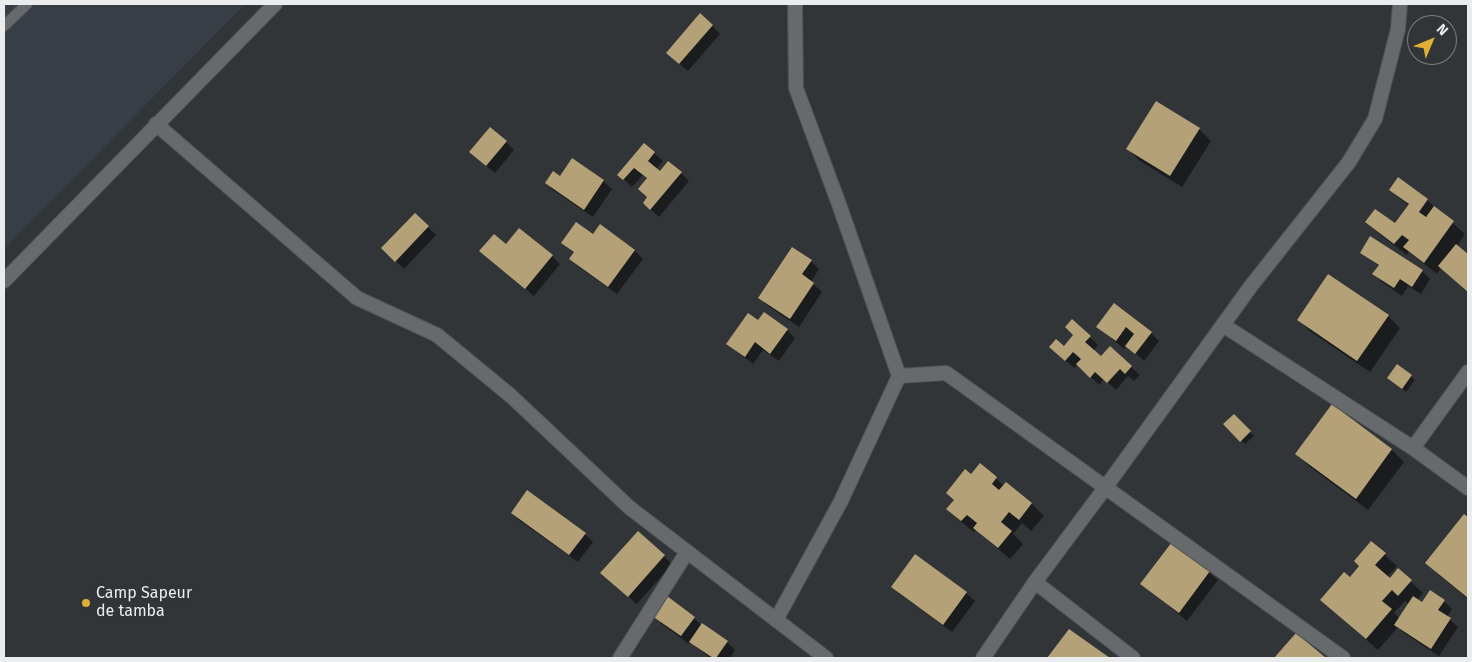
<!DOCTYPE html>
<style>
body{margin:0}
#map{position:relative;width:1472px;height:662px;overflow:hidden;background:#323538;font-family:"Fira Sans",sans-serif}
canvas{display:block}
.frame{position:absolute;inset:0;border:5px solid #eaeced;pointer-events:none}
.north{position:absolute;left:1407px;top:15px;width:50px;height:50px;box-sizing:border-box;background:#323538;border:1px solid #7c7e80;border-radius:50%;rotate:45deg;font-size:14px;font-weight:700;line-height:20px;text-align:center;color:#eaeced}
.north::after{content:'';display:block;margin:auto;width:18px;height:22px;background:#dfb034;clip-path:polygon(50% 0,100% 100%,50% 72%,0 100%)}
</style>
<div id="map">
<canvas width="1472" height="662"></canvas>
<div class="frame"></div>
<div class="north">N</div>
</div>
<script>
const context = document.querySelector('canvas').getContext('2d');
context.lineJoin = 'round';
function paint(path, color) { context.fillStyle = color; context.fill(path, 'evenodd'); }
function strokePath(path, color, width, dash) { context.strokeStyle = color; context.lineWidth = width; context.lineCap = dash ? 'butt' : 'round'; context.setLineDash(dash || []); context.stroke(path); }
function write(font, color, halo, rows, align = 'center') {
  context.font = font + ' "Fira Sans",sans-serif'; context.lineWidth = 5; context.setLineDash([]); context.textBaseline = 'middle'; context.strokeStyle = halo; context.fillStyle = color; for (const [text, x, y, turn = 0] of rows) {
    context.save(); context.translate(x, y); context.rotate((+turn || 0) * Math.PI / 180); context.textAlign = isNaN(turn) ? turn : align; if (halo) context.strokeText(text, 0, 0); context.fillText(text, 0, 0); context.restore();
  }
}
paint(new Path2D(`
 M4,4h241l-241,245z`), '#373e46');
paint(new Path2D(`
 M712,25l8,9 -32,37 -12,-10z
 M1199,129l12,12 -29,46 -42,-26 -12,-12z
 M506,142l8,8 -19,23 -16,-13z
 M644,144l19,17 -7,8 4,4h21l8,8 -30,36 -15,-14 4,-5v-19l-5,-4 -11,12 -13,-12z
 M572,160l31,21 9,8 -19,28 -39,-26 -8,-8 14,-6z
 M1390,190l37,10 38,34 -8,12 11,10v35l-27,-23 -4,6 -28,-22 -2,3 -28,-21 -12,-12 28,3 14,-19z
 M415,215l21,20 -32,34 -22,-21z
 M600,226l35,25 8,8 -26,35 -38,-27 -8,-8 4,-5 -12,-11 30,-7z
 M1371,238l51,33 8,8 -9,15 -13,-8 -6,10 -20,-14 -8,-8 5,-8 -18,-13z
 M506,245l46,11 8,8 -26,32 -45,-37z
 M811,261l8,8 -8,13 11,10 -23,35 -31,-21 -8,-8z
 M1115,305l36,28 8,8 -15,20 -17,-16 -3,4 -26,-22z
 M1388,316l12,12 -30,44 -59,-40 -12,-12z
 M758,322l29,8 8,8 -16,23 -16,-11 -10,14 -25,-20z
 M1090,337l8,8 -5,6 8,7 9,-10 30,27 -6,6 -6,-5 -12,14 -12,-11 -5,6 -21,-21 -4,4 -15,-13 5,-8z
 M1398,365l17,15 -9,12 -14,-11z
 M1332,406l60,44 12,12 -36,48 -59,-44 -12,-12z
 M1234,416l20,20 -9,8 -20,-20z
 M980,465l24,21 2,-2 26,20 12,12 -13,15 -9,-8 -9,11 10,10 -13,15 -34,-29 -2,2 -14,-11 -12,-12z
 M512,513l73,21 8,8 -15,20 -58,-41z
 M1465,516l3,3v80l-29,-24 -12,-12z
 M638,532l34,32 -35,40 -27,-23z
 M1371,543l26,23 -10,11 3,3 8,-10 25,23 -6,7 5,3 22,-2 8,8 -5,8 11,10 -19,29 -35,-23 -6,-6 -20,23 -57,-50 29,-21 11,-13zM1405,601l4,4 -9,14 -6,-6z
 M1173,544l45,36 -31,41 -45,-38z
 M893,587l73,6 9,8 -23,31 -51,-37z
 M654,616l40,2 7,7 26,17 8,8 -5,8h-20l-20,-16 -1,2 -27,-20z
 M1069,630l39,28h-59z`), '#0007');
paint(new Path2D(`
 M700,13l13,12 -34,39 -13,-11z
 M1156,101l44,27 -30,48 -44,-27z
 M490,127l17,14 -21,25 -17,-14z
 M644,143l11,9 -7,9 12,10 8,-10 14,11 -32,38 -7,-7 4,-6 -9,-8 9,-11 -13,-10 -11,12 -6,-5z
 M572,158l32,22 -20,30 -39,-27 8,-12 7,5z
 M1398,177l30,22 -9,13 7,5 8,-11 20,15 -30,42 -21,-16 6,-7 -7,-5 -8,9 -29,-22 10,-13 20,14 14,-19 -20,-14z
 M415,213l14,13 -34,36 -14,-14z
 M576,222l17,12 7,-10 35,26 -27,37 -39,-28 5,-7 -13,-9z
 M519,228l34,27 -28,34 -46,-38 15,-17 12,10z
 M1370,236l53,34 -11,17 -12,-8 -6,9 -22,-14 7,-9 -19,-12z
 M1456,244l12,10v38l-30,-26z
 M792,247l20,13 -10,14 12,9 -24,36 -32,-21z
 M1328,274l61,41 -32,46 -60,-41z
 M1114,303l38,29 -17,22 -10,-8 9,-12 -8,-7 -10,14 -20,-14z
 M764,312l24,17 -18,25 -15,-12 -10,15 -19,-13 22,-31 10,7z
 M1072,319l19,17 -6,6 16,14 9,-10 22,20 -7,8 -5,-5 -13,14 -12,-11 -5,6 -14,-14 5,-5 -8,-7 -8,9 -16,-14 7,-8 8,7 9,-11 -8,-8z
 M1397,364l15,11 -10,14 -15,-11z
 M1332,404l60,45 -36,50 -61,-45z
 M1234,414l17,17 -11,11 -17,-18z
 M980,463l17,14 -5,7 7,6 7,-8 26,21 -13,17 -10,-8 -8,10 11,9 -14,17 -25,-20 4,-5 -10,-8 -6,6 -15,-12 8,-9 -8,-7 19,-24 6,5z
 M527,490l59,43 -17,22 -58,-42z
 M1464,514l4,3v81l-43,-35z
 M638,531l27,24 -37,42 -28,-24z
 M1371,541l15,12 -11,12 15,13 8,-10 14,12 -14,16 -6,-6 -10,11 10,8 -26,30 -46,-39 24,-28 6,5 9,-11 -5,-5z
 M1172,542l38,29 -31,42 -39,-29z
 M915,554l52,38 -24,33 -52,-38z
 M1430,590l15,10 -7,10 13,8 -20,31 -37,-24 19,-29 9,6z
 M667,596l28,21 -14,19 -29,-20z
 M702,623l26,18 -12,17h-3l-24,-16z
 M1069,629l41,29h-63z
 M1296,633l30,25h-52z`), '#b4a177');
const service = new Path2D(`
 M4,26l23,-22`);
const minor = new Path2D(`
 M156,124l201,174 80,37 74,61 119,112 196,150
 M4,281l271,-277
 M1223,325l190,123 55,40
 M899,376l47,-3 397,285
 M1413,448l55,-76
 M1035,582l98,76
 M776,620l65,-119 58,-125 -59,-169 -44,-119 -1,-84
 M620,658l67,-106
 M983,658l52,-76 70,-94 146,-202 98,-124 26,-43 23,-90 2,-25`);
strokePath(service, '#4f5255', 12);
strokePath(minor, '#4f5255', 16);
strokePath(service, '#676a6d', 10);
strokePath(minor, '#676a6d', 14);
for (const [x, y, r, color] of [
 [86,603,5,"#dfb034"]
]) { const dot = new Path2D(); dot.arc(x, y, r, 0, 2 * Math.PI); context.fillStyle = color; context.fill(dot); strokePath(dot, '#323538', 2); }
write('16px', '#eaeced', '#323538', [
 ["Camp Sapeur",96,594],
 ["de tamba",96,612]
], 'left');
</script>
